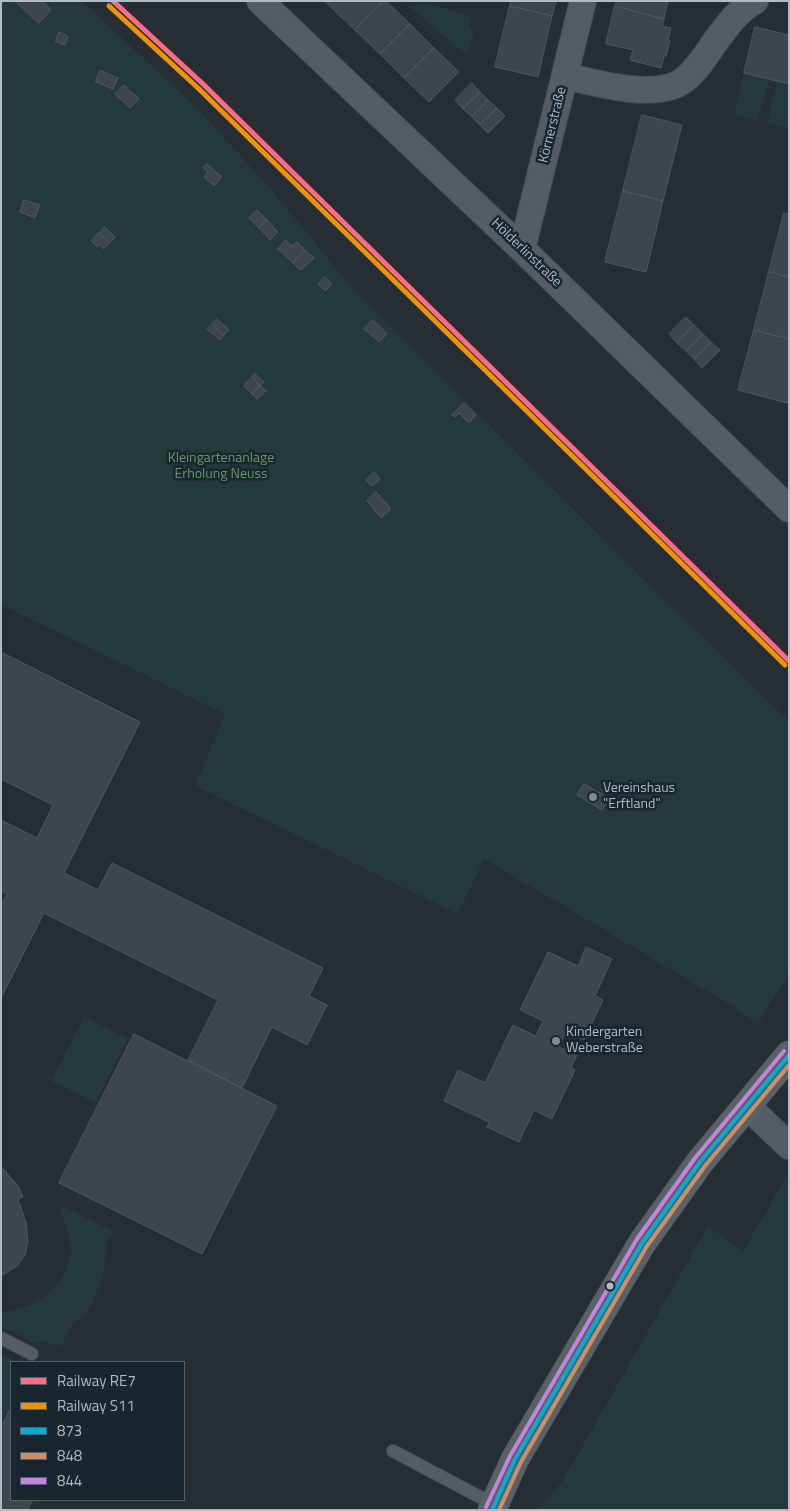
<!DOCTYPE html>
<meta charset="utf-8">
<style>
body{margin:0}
#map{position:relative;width:790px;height:1511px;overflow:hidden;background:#262e34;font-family:"Titillium Web",sans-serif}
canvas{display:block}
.frame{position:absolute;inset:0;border:2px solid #afbbc7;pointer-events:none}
.legend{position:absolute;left:10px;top:1361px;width:175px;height:140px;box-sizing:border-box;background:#19252f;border:1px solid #55616c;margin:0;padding:6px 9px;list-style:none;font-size:15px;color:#afbbc7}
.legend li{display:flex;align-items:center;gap:10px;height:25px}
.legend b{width:25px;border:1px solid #55616c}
</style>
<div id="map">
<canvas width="790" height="1511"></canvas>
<div class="frame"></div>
<ul class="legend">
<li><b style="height:6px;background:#fb6d88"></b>Railway RE7</li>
<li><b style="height:6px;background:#f39200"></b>Railway S11</li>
<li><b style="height:6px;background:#06acd0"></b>873</li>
<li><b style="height:6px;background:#c7916a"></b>848</li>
<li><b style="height:6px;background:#c483df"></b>844</li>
</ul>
</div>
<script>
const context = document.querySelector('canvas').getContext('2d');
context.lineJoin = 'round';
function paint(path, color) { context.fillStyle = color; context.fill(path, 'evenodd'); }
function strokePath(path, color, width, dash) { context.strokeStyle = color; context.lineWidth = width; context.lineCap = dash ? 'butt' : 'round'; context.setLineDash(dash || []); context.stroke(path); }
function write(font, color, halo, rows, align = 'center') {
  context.font = font + ' "Titillium Web",sans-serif'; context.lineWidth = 5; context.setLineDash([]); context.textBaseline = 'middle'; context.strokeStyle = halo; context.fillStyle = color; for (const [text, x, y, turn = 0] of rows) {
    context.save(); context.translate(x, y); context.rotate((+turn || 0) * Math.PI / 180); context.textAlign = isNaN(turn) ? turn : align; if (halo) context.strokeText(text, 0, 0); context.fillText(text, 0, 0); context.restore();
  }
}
paint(new Path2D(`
 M1,1h81l114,106 75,82 78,95 283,284 157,153v251l-31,52 -22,-16 -252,-149 -26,55 -263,-128 30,-72 -224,-109z
 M419,1l52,15 -2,12 6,3 -9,24 -54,-46z
 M744,73l25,6 -11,42 -24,-6z
 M777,81l12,3v45l-22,-6z
 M84,1017l44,22 -32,64 -45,-22z
 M789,1172v338h-250l24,-30 145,-254 35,25z
 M63,1206l51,26 -8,8v19l-5,22 -9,23 -7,11 -12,8 -8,12 -3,11 -22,-5 -3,3 -36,-18v-14c7,-1 13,-2 19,-4 25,-6 48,-29 50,-54 1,-17 -5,-31 -10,-46z
 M1,1354l16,8h-6v46l-10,20z`), '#23393a');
const building = new Path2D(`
 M15,1h27l9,9 -12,13z
 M325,1h59l-29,29z
 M384,1h2l24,23 -30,30 -25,-24z
 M511,1h45l-4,15 -42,-10z
 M617,1h51l-4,18 -49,-13z
 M510,6l42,10 -14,61 -43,-10z
 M615,6l49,13 -2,7 9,2 -3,12h2l-4,16h-2l-3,12 -31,-8 3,-10 -27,-6z
 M410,24l24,24 -30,30 -24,-24z
 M755,27l34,8v49l-45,-11z
 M59,32l9,4 -3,9 -9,-3z
 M434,48l25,24 -30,30 -25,-24z
 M100,70l18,8 -5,11 -17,-7z
 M472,83l8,9 -17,17 -8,-9z
 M124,85l15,14 -9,9 -15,-14z
 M480,92l8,8 -16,17 -9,-8z
 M488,100l9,8 -17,17 -8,-8z
 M497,108l8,8 -17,17 -8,-8z
 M642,115l40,10 -19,76 -40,-10z
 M207,164l15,13 -8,9 -10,-9 4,-5 -5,-4z
 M623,191l40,10 -17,71 -41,-10z
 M24,200l16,5 -5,13 -15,-6z
 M257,210l10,10 -8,8 -10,-10z
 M784,213l5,1v63l-20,-5z
 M267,220l11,12 -8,8 -11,-12z
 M105,227l10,10 -6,6 -10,-10z
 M99,233l10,10 -5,6 -5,-5 -2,3 -6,-6z
 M286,240l6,6 5,-4 8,8 -12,13 -15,-14z
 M305,250l9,8 -13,12 -8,-7z
 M769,272l20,5v62l-35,-9z
 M325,277l7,7 -7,7 -7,-7z
 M686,317l8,8 -17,18 -8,-9z
 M217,319l12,11 -5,5 -12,-11z
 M373,320l14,14 -8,8 -15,-13z
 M212,324l12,11 -4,5 -13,-11z
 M694,325l9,9 -17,17 -9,-8z
 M754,330l35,9v57l-2,7 -49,-13z
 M703,334l8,8 -17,17 -8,-8z
 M711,342l9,8 -18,18 -8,-9z
 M255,374l9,8 -4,4 -8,-9z
 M252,377l8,9 -8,8 -8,-8z
 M260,386l6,5 -9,8 -5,-5z
 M464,403l12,12 -7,8 -10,-10 -4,4 -3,-2z
 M374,472l6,7 -8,7 -6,-6z
 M376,492l15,17 -10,9 -14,-17z
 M1,652l139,70 -76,151 34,17 14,-27 211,105 -14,28 18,9 -20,40 -35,-18 -30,61 -54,-28 30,-60 -174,-87 -43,85v-92l6,-12 -6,-3v-71l36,18 16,-33 -52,-26z
 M584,784l25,14 -7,12 -25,-15z
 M586,947l26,12 -17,37 8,4 -19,40 -18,-8 -7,15 18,8 -6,13 4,2 -23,49 -18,-9 -15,32 -32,-15 2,-5 -45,-21 14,-31 27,13 28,-58 23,11 7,-15 -23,-11 28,-58 30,14z
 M134,1034l143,72 -75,148 -143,-71z
 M1,1166l17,20 5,11 -5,2 8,24 2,19 -3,13 -8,11 -16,10z
 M11,1408v92h22l-6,10h-26v-82z`);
paint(building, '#3e454b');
strokePath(building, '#4e565c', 1);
const service = new Path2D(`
 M1,1338l31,16
 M393,1451l102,54`);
const minor = new Path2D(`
 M260,1l262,248 267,260
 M565,76c31,7 92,25 119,4 13,-10 22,-25 31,-38 11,-15 24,-33 40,-41
 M522,249l61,-248
 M747,1106l42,40`);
const secondary = new Path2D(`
 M492,1510l23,-51 127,-216 58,-81 89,-107`);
strokePath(service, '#444a4f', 14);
strokePath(minor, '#444a4f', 28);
strokePath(secondary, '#444a4f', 29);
strokePath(service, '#565c63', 12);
strokePath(minor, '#565c63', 26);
strokePath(secondary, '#5a6068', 28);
strokePath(new Path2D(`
 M492,1510l23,-51 127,-216 58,-81 89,-107`), '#06acd0', 4);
strokePath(new Path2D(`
 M499,1510l22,-48 126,-216 58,-80 84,-101`), '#c7916a', 4);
strokePath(new Path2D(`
 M486,1507l24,-51 127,-217 58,-81 89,-107`), '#c483df', 4);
strokePath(new Path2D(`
 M113,1l90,83 586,577`), '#fb6d88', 5);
strokePath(new Path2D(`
 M109,6l90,83 586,576`), '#f39200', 5);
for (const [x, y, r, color] of [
 [593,797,5,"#7f8a94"],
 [556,1041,5,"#7f8a94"],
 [610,1286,4.5,"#afbbc7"]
]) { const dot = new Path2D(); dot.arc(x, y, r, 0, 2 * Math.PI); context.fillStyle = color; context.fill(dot); strokePath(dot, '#19252f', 2); }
write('14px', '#afbbc7', '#19252f', [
 ["Körnerstraße",553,125,-76],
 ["Hölderlinstraße",526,253,44]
]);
write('14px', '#65996a', '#19252f', [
 ["Kleingartenanlage",221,459],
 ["Erholung Neuss",221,475]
]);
write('14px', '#afbbc7', '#19252f', [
 ["Vereinshaus",603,789],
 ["\"Erftland\"",603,805],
 ["Kindergarten",566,1033],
 ["Weberstraße",566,1049]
], 'left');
</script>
